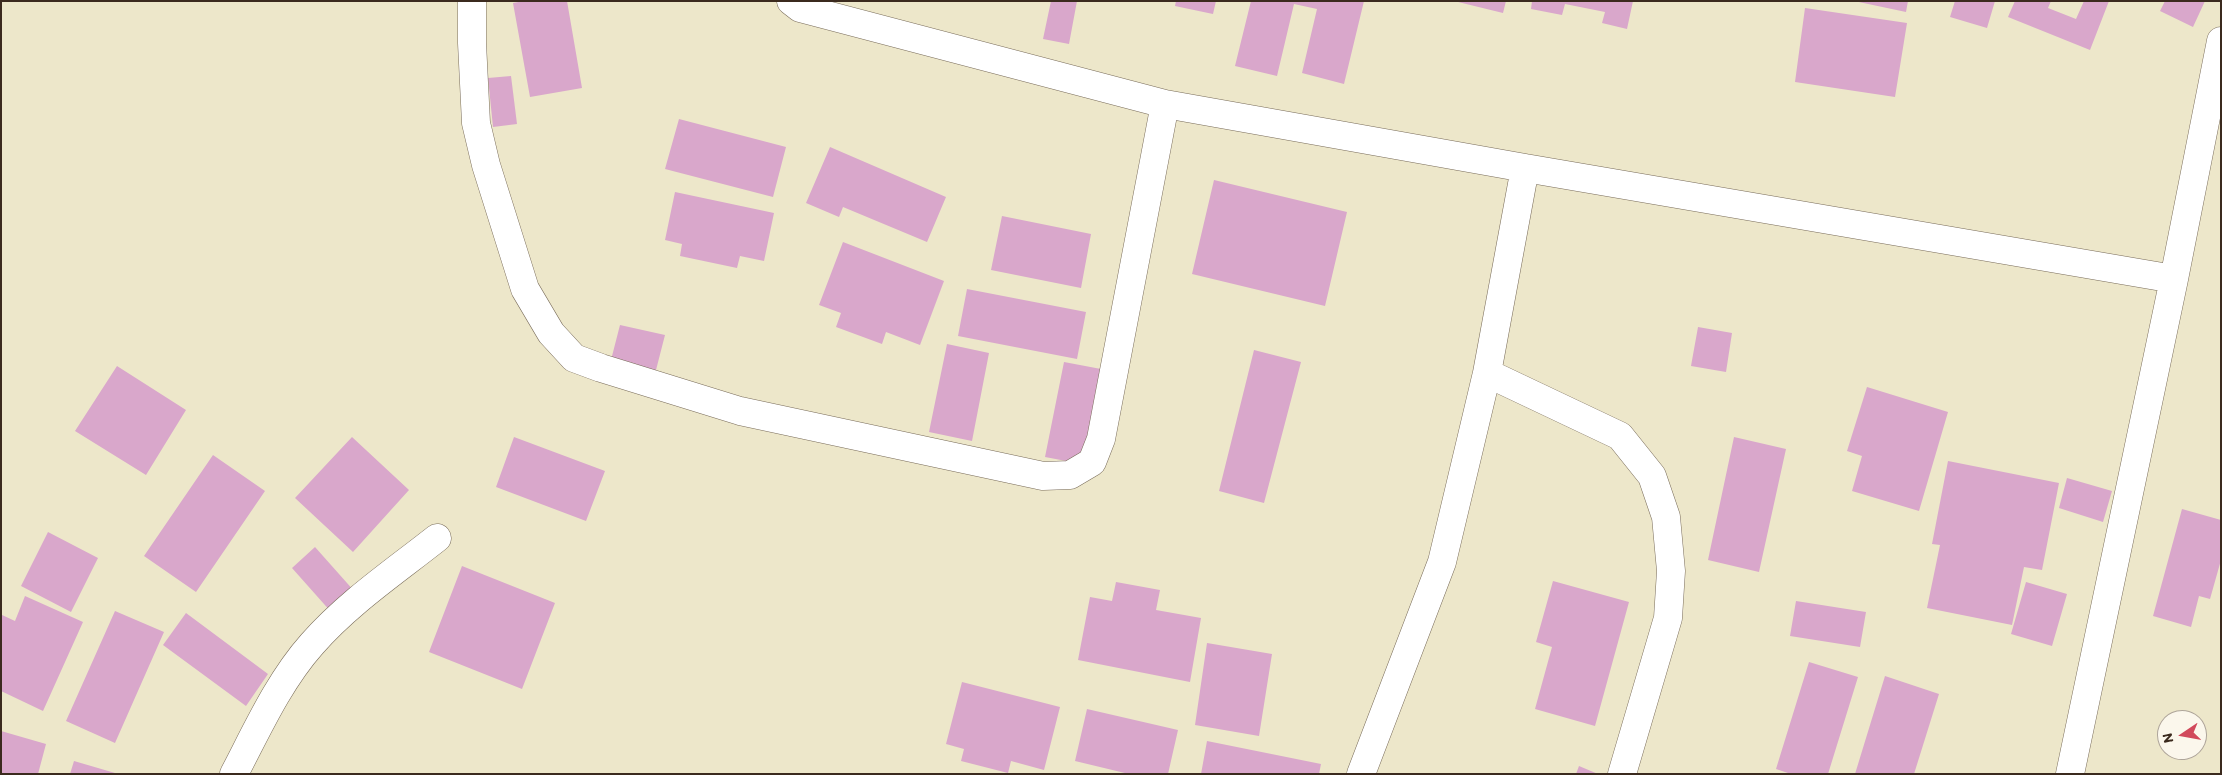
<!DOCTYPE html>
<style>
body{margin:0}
#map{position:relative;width:2222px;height:775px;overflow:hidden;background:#ede7ca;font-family:Itim,sans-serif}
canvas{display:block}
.frame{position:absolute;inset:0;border:2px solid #3b2a1e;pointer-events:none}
.north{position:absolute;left:2157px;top:710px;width:50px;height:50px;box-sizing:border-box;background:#fbf7ec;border:1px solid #aea59a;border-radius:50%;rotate:258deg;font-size:14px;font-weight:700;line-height:20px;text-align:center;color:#3b2a1e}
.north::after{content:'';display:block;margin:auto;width:18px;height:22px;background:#d1495b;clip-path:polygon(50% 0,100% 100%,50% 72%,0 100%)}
</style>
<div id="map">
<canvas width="2222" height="775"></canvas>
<div class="frame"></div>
<div class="north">N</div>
</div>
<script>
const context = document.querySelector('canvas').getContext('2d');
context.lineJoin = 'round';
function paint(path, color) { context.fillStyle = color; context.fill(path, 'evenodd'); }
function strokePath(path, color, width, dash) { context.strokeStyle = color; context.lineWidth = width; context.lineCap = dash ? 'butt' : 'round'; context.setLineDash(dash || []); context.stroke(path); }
paint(new Path2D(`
 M524,1h43l15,87 -52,9 -17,-94z
 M1051,1h26l-8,43 -26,-5z
 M1176,1h40l-3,13 -38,-8z
 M1251,1h113l-20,83 -42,-11 15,-64 -23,-5 -17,72 -42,-10z
 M1454,1h52l-3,12z
 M1532,1h101l-6,28 -25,-6 3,-11 -40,-8 -3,11 -31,-6z
 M1854,1h54l-2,11z
 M1955,1h40l-8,27 -37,-11z
 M2015,1h36l-3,7 28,11 8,-18h25l-19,49 -82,-33z
 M2165,1h40l-12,26 -33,-16z
 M1805,8l102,15 -12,74 -100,-15z
 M511,76l6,48 -24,3 -5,-49z
 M679,119l107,28 -13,50 -108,-28z
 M830,147l116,50 -19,45 -84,-35 -4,10 -33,-14z
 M1214,180l133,32 -22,94 -133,-32z
 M675,192l99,21 -10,48 -24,-5 -3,12 -57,-12 2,-12 -17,-4z
 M1002,216l89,18 -10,54 -90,-18z
 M843,242l101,39 -24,64 -34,-13 -4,12 -46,-17 5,-14 -22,-8z
 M967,289l119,23 -9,47 -119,-23z
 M620,325l45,10 -9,35 -45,-10z
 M1698,327l34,6 -6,39 -35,-6z
 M947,344l42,9 -17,88 -43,-9z
 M1254,350l47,12 -37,141 -45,-12z
 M1064,362l37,7 -19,95 -37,-7z
 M117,366l69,44 -40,65 -71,-44z
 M1867,387l81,25 -29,99 -67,-20 10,-35 -15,-5z
 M352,437l57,53 -56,62 -58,-54z
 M514,437l91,34 -19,50 -90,-34z
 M1734,437l52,12 -27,123 -51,-12z
 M213,455l52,36 -69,101 -52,-36z
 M1948,461l111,22 -17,87 -18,-3 -12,58 -85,-17 13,-63 -8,-1z
 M2067,478l45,13 -9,31 -44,-14z
 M2182,509l39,11v40l-11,39 -11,-3 -8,31 -38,-11z
 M48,532l50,26 -27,54 -50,-26z
 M315,547l40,45 -23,21 -40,-45z
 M462,566l93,37 -33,86 -93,-37z
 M1553,581l76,21 -34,124 -60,-17 17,-62 -16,-5z
 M1116,582l44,8 -4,20 45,8 -11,64 -112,-22 12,-63 22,4z
 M2026,582l41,12 -15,52 -41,-12z
 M25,596l58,26 -40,89 -42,-20v-74l1,-2 13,6z
 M1796,601l70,11 -6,35 -70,-11z
 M115,611l49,21 -49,111 -49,-22z
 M186,613l82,61 -22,32 -83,-61z
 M1207,643l65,11 -13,82 -64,-11z
 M1809,662l49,15 -30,97h-37l-15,-5z
 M1885,676l54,18 -25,80h-59z
 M962,682l98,25 -16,63 -33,-9 -3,12 -47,-12 3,-12 -18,-5z
 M1087,709l91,21 -10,44h-39l-54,-13z
 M1,731l45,13 -8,30h-37z
 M1207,741l114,23 -2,10h-118z
 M74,761l41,12v1h-45z
 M1579,766l19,8h-22z`), '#d9a7cb');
const street = new Path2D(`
 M472,1v42l4,80 10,42 39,124 26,44 23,25 27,10 139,43 303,65 27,-1 22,-13 9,-23 64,-335
 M791,1l9,7 365,96 360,64 649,111
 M1487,373l133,63 32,40 14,41 5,54 -3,47 -46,156
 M234,774c23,-44 45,-93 78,-130 36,-41 82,-72 125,-106
 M1361,774l81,-212 45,-189 38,-205
 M2070,774l104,-495 47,-238`);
strokePath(street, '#796c5a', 29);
strokePath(street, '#fff', 28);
</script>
